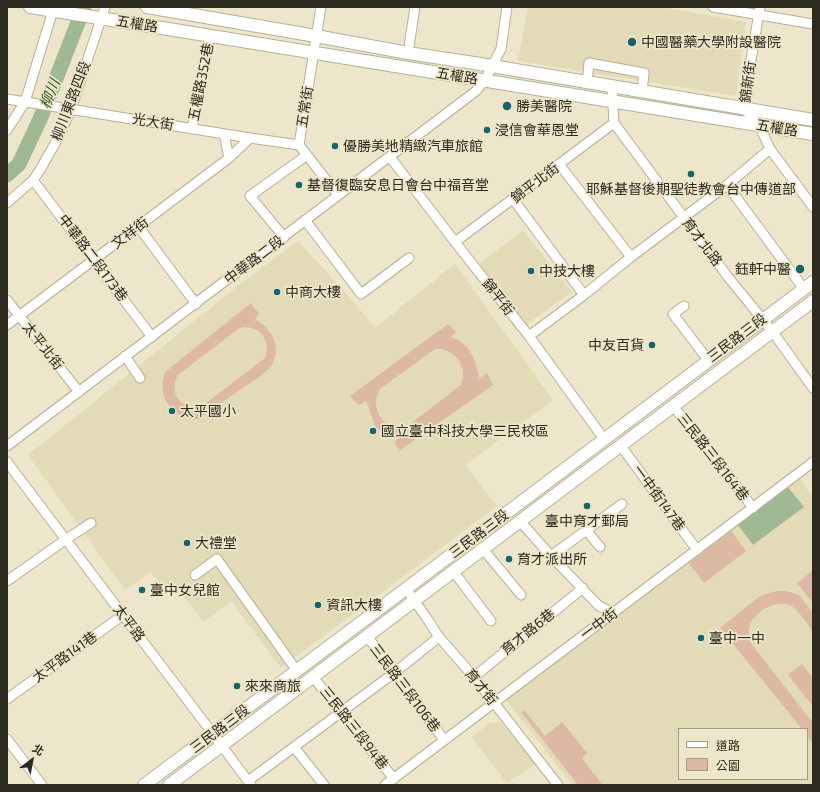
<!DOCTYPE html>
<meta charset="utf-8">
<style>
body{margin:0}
#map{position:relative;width:820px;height:792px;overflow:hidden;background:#eee6ca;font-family:"Exo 2","Noto Sans TC",sans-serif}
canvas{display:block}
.frame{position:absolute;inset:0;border:8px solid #2d2a20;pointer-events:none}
.legend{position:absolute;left:678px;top:728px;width:130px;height:52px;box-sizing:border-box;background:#eee6ca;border:1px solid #a19b86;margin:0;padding:5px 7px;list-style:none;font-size:12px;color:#2d2a20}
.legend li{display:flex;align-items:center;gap:8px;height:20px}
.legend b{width:20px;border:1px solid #a19b86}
.north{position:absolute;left:12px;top:740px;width:40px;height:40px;-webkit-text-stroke:3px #eee6ca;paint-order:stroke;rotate:32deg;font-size:11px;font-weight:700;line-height:16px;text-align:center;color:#2d2a20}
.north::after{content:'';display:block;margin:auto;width:14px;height:18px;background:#2d2a20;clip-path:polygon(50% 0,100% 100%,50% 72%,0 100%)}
</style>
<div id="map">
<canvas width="820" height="792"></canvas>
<div class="frame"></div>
<ul class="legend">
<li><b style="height:5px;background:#fff"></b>道路</li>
<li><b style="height:11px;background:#ddb9a4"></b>公園</li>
</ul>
<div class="north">北</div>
</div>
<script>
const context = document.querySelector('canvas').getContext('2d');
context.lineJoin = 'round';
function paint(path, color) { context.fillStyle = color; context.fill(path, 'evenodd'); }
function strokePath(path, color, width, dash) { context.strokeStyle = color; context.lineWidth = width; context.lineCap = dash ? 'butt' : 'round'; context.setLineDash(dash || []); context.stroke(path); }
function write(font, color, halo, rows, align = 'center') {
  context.font = font + ' "Exo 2","Noto Sans TC",sans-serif'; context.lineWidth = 3.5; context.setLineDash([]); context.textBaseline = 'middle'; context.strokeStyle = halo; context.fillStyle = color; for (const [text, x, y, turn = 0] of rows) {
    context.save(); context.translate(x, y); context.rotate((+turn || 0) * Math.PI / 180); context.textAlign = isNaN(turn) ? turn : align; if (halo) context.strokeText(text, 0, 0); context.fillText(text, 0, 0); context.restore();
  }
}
paint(new Path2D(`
 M528,7h132l86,15 -10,74 -218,-35z
 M523,230l49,62 -46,33 -47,-61z
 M298,241l60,66 17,21 80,-64 98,136 -88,65 32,41 -216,162 -50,-67 -28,21 -26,-35 -11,7 -15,-22 -26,18 -97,-135 216,-174z
 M798,476l15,22v287h-241l-66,-85 165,-124zM679,729h128v50h-128z
 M500,722l36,42 -29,19 -35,-46 18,-14z`), '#e3dab8');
paint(new Path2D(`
 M251,303l8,11 -4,5c15,8 27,27 18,44 -5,9 -20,18 -29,24 -15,11 -30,21 -45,32 -27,0 -43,-22 -34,-47zM243,327c18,-1 28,14 22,31l-64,49c-20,3 -33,-14 -23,-32l60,-46z
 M448,324l8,8 -6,5c2,1 6,2 8,3 14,8 19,24 21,38l8,-5 6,12 -93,65 -6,-7 5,-5c-8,-2 -20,-5 -24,-13 -4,-8 -5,-17 -9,-24l-7,4 -9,-9zM435,349c20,-1 33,17 26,36l-56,43c-23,1 -36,-19 -25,-39z
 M731,531l15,20 -42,32 -15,-20z
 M812,571l1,2v30l-16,-20z
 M778,591h9l12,4 14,18v19c-4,-6 -16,-24 -22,-26 -14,-7 -34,4 -40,17 -3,6 -2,13 -1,19l63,81v20l-6,-7v-7h-5l-82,-101 40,-32 8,-3z
 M802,664l11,14v25l-2,1 -23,-29z
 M524,710l21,26 17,-14 25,31 -5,5 20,26 -1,1h-23l-57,-73z`), '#ddb9a4');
paint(new Path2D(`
 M788,487l16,20 -51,38 -15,-20z`), '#9eb993');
strokePath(new Path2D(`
 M7,175l12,-11 22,-47 43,-110`), '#9eb993', 15);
const minor = new Path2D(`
 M321,7l-22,138 39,50
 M713,7l100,17
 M760,7l-15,88 -1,14 15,16 11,24 43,58
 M408,53l7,-46
 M587,82l2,-19 55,10 -2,19
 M612,86l2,37 114,154 44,54 41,57
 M7,99l243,39 49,7
 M192,129l18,-93
 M7,130l18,-28 29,-95
 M224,134l5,24
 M390,157l65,85 74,94 75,103
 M559,164l72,93
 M33,180l119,157
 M727,185l77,104
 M513,199l71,96
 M7,203l26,-23 7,-10 17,-30 14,-31 34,-102
 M305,220l56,74 48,-36
 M138,226l58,78
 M284,237l-34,-41 57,-41
 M455,242l159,-119
 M7,300l72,92
 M684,306l-11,8 35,46
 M7,325l222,-167 21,-20
 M529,336l55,-41 47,-38 96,-72 43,-36
 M125,356l15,22
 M673,406l38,46 42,56
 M7,446l469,-355 9,-11 16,-31 6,-42
 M621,446l76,104
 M7,462l206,272 38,51
 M520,521l31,35 48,50 15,7
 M586,530l14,17
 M483,549l38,46
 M551,556l71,-52
 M453,571l38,50
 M195,575l22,-16 80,112
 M7,581l58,-41 26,-17
 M406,589l20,28 13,20 35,40 84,108
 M367,636l77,104
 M313,677l81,102
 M474,677l109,-89
 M7,699l116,-84
 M7,739l35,46
 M294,747l30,38
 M248,781l146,-108 45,-36
 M385,785l428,-323`);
const major = new Path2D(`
 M30,7l126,20 657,107
 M147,7l169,29 92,17 66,10 339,57
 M144,785l255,-191 414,-312
 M169,785l644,-484`);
strokePath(minor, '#b7b095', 11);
strokePath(major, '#b7b095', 14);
strokePath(minor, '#fff', 9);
strokePath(major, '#fff', 12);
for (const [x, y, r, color] of [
 [632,42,5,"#16656a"],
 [507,106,5,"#16656a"],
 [487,130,4,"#16656a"],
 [335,146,4,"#16656a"],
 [691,174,4,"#16656a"],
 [299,185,4,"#16656a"],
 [800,269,5,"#16656a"],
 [531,271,4,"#16656a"],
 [277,292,4,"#16656a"],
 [652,345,4,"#16656a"],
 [172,411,4,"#16656a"],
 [373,431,4,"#16656a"],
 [587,506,4,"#16656a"],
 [187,543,4,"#16656a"],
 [509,559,4,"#16656a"],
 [142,590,4,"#16656a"],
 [318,605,4,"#16656a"],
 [701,638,4,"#16656a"],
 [237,686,4,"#16656a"]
]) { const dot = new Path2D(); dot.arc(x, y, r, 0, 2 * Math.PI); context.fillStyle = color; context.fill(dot); strokePath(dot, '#eee6ca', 1.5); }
write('14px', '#2d2a20', '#eee6ca', [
 ["五權路",137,24,9],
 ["五權路",457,76,9],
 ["五權路352巷",201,82,-79],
 ["錦新街",748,82,-82],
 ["柳川東路四段",71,101,-69],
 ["五常街",305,107,-81],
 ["光大街",153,122,9],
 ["五權路",777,128,9],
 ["錦平北街",535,183,-37],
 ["文祥街",130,233,-37],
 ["育才北路",702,242,53],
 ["中華路二段173巷",93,258,53],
 ["中華路二段",254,260,-37],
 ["錦平街",498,297,52],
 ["三民路三段",737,338,-37],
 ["太平北街",43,346,52],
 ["三民路三段164巷",713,457,52],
 ["一中街147巷",659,498,54],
 ["三民路三段",479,534,-37],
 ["太平路",129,623,53],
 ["一中街",599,624,-37],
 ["育才路6巷",528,632,-39],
 ["太平路141巷",65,657,-36],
 ["育才街",481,687,51],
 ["三民路三段106巷",405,688,53],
 ["三民路三段94巷",354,728,52],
 ["三民路三段",220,729,-37]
]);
write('14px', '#2d2a20', '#eee6ca', [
 ["中國醫藥大學附設醫院",641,42],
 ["勝美醫院",516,106],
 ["浸信會華恩堂",495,130],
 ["優勝美地精緻汽車旅館",343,146],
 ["基督復臨安息日會台中福音堂",307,185],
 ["耶穌基督後期聖徒教會台中傳道部",691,189,"center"],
 ["鈺軒中醫",791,269,"right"],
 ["中技大樓",539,271],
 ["中商大樓",285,292],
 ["中友百貨",644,345,"right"],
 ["太平國小",180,411],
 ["國立臺中科技大學三民校區",381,431],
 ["臺中育才郵局",587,521,"center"],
 ["大禮堂",195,543],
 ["育才派出所",517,559],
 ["臺中女兒館",150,590],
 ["資訊大樓",326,605],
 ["臺中一中",709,638],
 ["來來商旅",245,686]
], 'left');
write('italic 15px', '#315621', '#eee6ca', [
 ["柳川",50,94,-68]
]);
</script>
